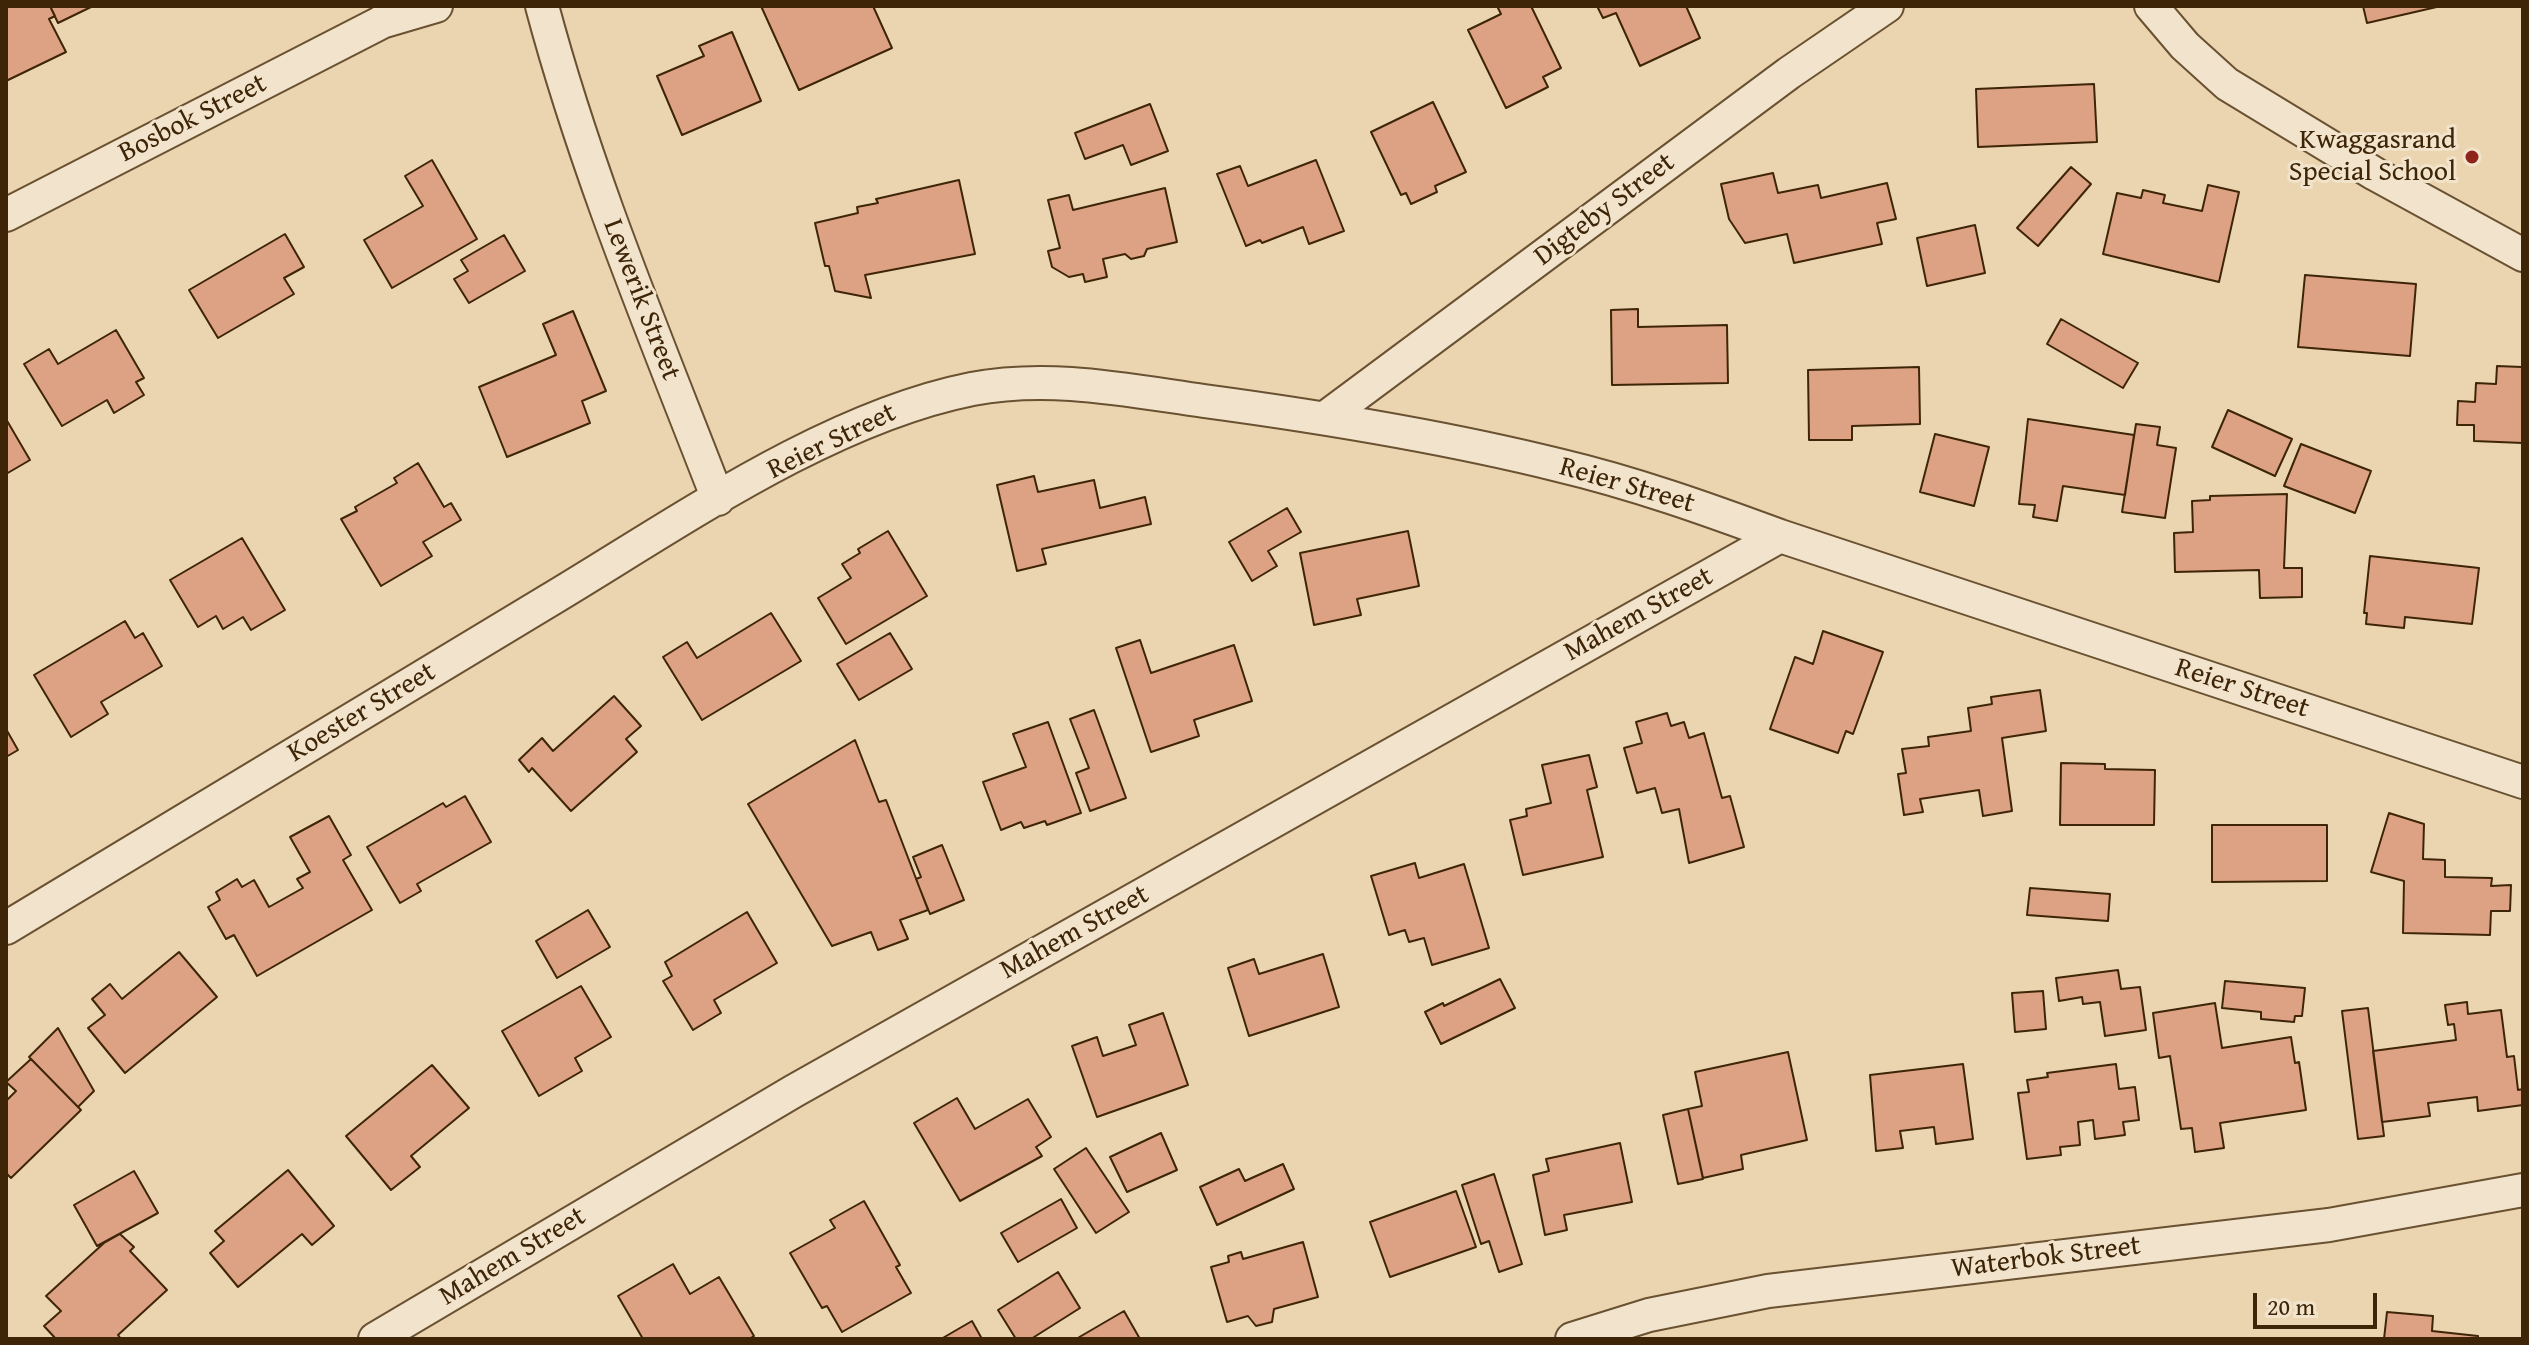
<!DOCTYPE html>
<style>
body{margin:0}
#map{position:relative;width:2529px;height:1345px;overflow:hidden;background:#ebd5b0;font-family:"Gentium Book Plus",serif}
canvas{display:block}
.frame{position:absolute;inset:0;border:8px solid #3e2507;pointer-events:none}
.scale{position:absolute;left:2253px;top:1293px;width:124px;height:36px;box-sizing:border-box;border:4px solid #3e2507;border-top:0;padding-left:10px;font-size:24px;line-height:28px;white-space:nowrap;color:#3e2507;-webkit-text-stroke:6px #f2e4cc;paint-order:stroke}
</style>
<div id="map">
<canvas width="2529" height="1345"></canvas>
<div class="frame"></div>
<div class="scale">20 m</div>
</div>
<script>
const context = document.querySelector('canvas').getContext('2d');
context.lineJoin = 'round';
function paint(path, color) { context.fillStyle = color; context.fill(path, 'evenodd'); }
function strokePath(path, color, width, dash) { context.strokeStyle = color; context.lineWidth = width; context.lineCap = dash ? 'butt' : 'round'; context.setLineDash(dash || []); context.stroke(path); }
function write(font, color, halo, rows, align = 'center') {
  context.font = font + ' "Gentium Book Plus",serif'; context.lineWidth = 6; context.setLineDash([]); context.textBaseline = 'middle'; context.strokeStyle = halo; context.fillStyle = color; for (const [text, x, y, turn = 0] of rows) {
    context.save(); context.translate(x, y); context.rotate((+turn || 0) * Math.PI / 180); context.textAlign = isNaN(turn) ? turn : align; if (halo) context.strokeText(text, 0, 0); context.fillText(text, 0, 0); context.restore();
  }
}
const building = new Path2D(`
 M6,6h44l5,10 -6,3 17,33 -60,29z
 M50,6h43l-35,17z
 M761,6h112l19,42 -93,42z
 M1497,6h34l30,62 -18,9 5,10 -42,21 -38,-78 33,-16z
 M1597,6h89l14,32 -60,28 -24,-53 -13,5z
 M2363,6h78l-74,17z
 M732,32l29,69 -79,34 -25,-59 47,-20 -5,-10z
 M2094,84l3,58 -119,5 -2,-58z
 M1433,102l33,70 -31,14 2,6 -26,12 -5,-11 -5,2 -30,-63z
 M1150,104l18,47 -37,14 -8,-20 -38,14 -10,-26z
 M432,160l45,79 -85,49 -28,-48 59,-34 -18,-30z
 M1316,160l28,71 -35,13 -6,-17 -41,16 -2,-3 -14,6 -29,-72 23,-8 8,20z
 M2071,167l20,17 -53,62 -21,-18z
 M1773,173l5,20 40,-8 3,13 66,-15 9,36 -19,4 5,21 -88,19 -7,-29 -42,9 -16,-24 -8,-35z
 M959,180l16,74 -110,21 6,23 -36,-7 -6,-25h-4l-10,-43 43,-10 -1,-6 21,-4 -2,-4z
 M2208,185l31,7 -20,90 -116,-28 14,-61 24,5 2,-8 22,5 -2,8 39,8z
 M1165,188l12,54 -30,7 -3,7 -13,3 -6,-5 -22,5 4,18 -22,5 -2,-8 -14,3 -17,-10 -4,-16 12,-3 -12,-48 21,-5 4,15z
 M1975,225l10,48 -58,13 -10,-48z
 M285,234l19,33 -20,11 10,16 -76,44 -29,-48z
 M504,235l21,36 -56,32 -15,-24 14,-8 -7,-11z
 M2305,275l111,9 -6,72 -112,-9z
 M1638,309v18l89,-2 1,58 -116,2 -1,-75z
 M573,311l33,80 -24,10 8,22 -83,34 -28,-70 77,-32 -13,-31z
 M2061,319l77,44 -15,25 -76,-44z
 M116,330l28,48 -8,4 8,13 -30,18 -7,-13 -45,26 -38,-62 25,-15 9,15z
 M2497,366l25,1 1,76 -49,-2v-16h-17l1,-24 17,1 1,-19 20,1z
 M1919,367l1,57 -68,2v14h-43l-1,-70z
 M2228,410l64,29 -17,37 -63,-29z
 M6,419l24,41 -24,14z
 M2028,419l106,16 -9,60 -62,-9 -6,35 -24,-4 2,-12 -16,-1z
 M2136,424l24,3 -3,18 19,3 -11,70 -43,-6z
 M1935,434l54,13 -15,59 -54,-14z
 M2301,444l70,27 -16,42 -71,-27z
 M418,463l26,44 7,-4 10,17 -38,22 9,14 -51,30 -40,-67 16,-8 -2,-4 42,-24 -3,-5z
 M1034,476l4,16 56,-12 6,28 45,-11 6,27 -109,25 4,15 -29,7 -20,-86z
 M2287,494l-3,74h18v29l-42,1 -1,-28 -84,2 -1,-39 19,-1 -1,-31 18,-1v-4z
 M1287,508l14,24 -33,19 9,15 -25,15 -23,-39z
 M888,531l39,65 -81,48 -28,-46 33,-20 -9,-14 18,-11 -2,-4z
 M1408,531l11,55 -62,13 4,16 -47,10 -14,-72z
 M242,538l43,72 -34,20 -8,-13 -20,12 -7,-13 -18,11 -28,-47z
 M2370,556l109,12 -7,56 -67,-7 -1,11 -38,-4 1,-11h-3z
 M771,613l30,48 -99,59 -39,-63 24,-15 10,16z
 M125,621l10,17 8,-5 19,33 -61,36 7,12 -37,23 -37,-62z
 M1823,631l60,21 -30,82 -7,-3 -8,22 -68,-24 25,-72 18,7z
 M890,633l22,36 -53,31 -22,-36z
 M1140,640l11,33 83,-28 18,56 -58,19 5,16 -48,16 -35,-104z
 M2040,690l6,41 -44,7 10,73 -29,5 -4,-26 -59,9 3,13 -19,3 -6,-41 8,-1 -4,-24 27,-3 -1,-9 43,-6 -3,-23 24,-4 -1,-7z
 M614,696l27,30 -15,13 11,13 -66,59 -39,-43 -3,4 -10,-12 23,-22 11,13z
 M1094,710l32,88 -36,13 -14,-38 13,-5 -19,-49z
 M1667,713l4,13 13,-4 5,16 15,-5 18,65 8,-2 14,51 -55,16 -10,-54 -17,4 -7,-25 -18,5 -13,-45 18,-5 -6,-21z
 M1048,722l33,91 -34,12 -2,-4 -21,7 -3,-6 -20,8 -18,-48 43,-15 -13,-33z
 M6,729l12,21 -12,7z
 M855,740l24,62 7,-2 42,110 -28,10 8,19 -30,11 -7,-18 -39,14 -84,-142z
 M1589,755l8,32 -10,3 16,67 -80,18 -13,-55 17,-4 -1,-7 25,-6 -9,-38z
 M2061,763l44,1v5l50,1 -1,55h-94z
 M465,796l26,46 -74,42 4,7 -21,12 -33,-56 76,-44 3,4z
 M2389,813l35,11 -1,35 22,1v17l47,1 -1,8 20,-1 -1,26h-19l-1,24 -87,-2 1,-52 -33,-9z
 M329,816l22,39 -8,5 29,50 -115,66 -23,-41 -8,4 -18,-32 12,-7 -4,-8 21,-13 5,8 12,-7 15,27 34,-19 -6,-9 13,-7 -20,-35z
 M2212,825h115v56l-115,1z
 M942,845l22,55 -34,14 -14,-35 5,-2 -8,-20z
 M1415,863l4,15 45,-14 25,84 -57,17 -8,-27 -15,4 -4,-12 -16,5 -18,-59z
 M2030,888l80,6 -2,27 -81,-6z
 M588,910l22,37 -53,31 -21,-37z
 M747,912l30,51 -63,37 7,13 -28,17 -30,-49 9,-5 -7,-14z
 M179,952l38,45 -92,76 -37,-45 17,-13 -13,-16 18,-15 12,15z
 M1323,954l16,53 -90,29 -21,-68 26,-9 5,15z
 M2118,970l3,19 19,-2 6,43 -41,6 -5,-34 -17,2 -1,-7 -23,4 -3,-23z
 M1500,979l15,29 -74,36 -16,-32 18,-9 1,3z
 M2225,981l80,7 -3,28h-7l-1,6 -33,-3v-7l-39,-4z
 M581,986l30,51 -36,21 7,13 -43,25 -37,-65z
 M2043,991l3,38 -31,3 -3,-39z
 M2467,1002l1,12 33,-4 6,47 7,-1 4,34 5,-1v16l-45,6 -1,-14 -49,6 2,13 -48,6 -9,-71 83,-11 -2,-16 -6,1 -3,-20z
 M2215,1003l7,45 69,-11 4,26 4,-1 7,48 -86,13 4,25 -29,4 -3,-24 -11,1 -11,-73 -11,2 -6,-45z
 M2368,1008l16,128 -26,3 -16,-128z
 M1163,1013l25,72 -91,32 -25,-71 25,-9 6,19 33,-11 -7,-20z
 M58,1028l36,63 -16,16 -49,-50z
 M1788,1052l19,88 -66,15 2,14 -40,9 -15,-69 14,-3 -7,-34z
 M31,1059l50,51 -70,68 -5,-5v-72l10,-10 -10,-9z
 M1963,1064l10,75 -37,5 -2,-17 -34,4 3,17 -27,3 -6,-76z
 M2116,1064l3,25 16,-2 4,33 -16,2 2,13 -30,4 -2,-19 -15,2 2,23 -20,2 1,8 -34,4 -9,-66 11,-1 -2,-12 21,-3 -1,-4z
 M432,1065l37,43 -58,48 9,11 -29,23 -45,-54z
 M957,1098l18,31 53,-30 23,38 -15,10 6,9 -82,45 -46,-78z
 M1688,1109l15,70 -25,5 -15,-69z
 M1161,1133l16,37 -50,22 -17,-35z
 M1620,1143l12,59 -68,13 3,15 -22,5 -12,-60 16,-4 -3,-12z
 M1086,1148l43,64 -33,21 -42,-64z
 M1283,1164l11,25 -77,36 -17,-38 39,-18 6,12z
 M288,1170l46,56 -22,19 -10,-11 -64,53 -28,-34 14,-12 -9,-10z
 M134,1171l24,42 -61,33 -23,-41z
 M1494,1174l28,90 -23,8 -10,-31 -8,3 -19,-59z
 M1456,1191l20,56 -86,30 -20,-55z
 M1061,1199l16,29 -59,34 -17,-29z
 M864,1201l36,64 -4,2 15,26 -69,39 -15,-26 -5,2 -32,-55 45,-25 -5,-8z
 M120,1234l14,13 -4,4 37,39 -49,45 3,4h-65l-12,-13 17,-15 -15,-15 58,-53z
 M1303,1242l15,55 -44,12 -2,13 -16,4 -8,-10 -21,6 -16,-55 18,-5 -1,-6 13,-4 2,7z
 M673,1264l17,30 29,-17 35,59 -5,3h-106l-25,-43z
 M1058,1272l22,36 -49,31h-15l-18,-29z
 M1124,1311l16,28h-64z
 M2387,1312l46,4 -1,15 46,5v3h-94z
 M972,1321l10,18h-41z`);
paint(building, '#dda183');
strokePath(building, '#3e2507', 2);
const minor = new Path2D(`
 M542,6c45,169 113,330 176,493
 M2151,6l34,40 42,38 148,90 148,81
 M385,21l51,-15
 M6,215l374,-192 25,-17
 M1325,418l464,-345 98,-67
 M6,928c181,-109 361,-218 542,-327 127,-76 278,-183 424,-212 78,-15 154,1 232,12 119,16 237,35 354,64 76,18 149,44 222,71l743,246
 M375,1339l419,-248 986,-555
 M1572,1339l77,-24 119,-24 561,-66 194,-35`);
strokePath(minor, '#695131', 36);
strokePath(minor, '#f2e4cc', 32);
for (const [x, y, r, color] of [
 [2472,157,8,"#8f2418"]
]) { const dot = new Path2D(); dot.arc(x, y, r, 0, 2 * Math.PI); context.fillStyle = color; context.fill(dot); strokePath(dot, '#f2e4cc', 3); }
write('28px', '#3e2507', '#f2e4cc', [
 ["Bosbok Street",193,119,-27],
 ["Digteby Street",1605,210,-37],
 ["Lewerik Street",641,300,69],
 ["Reier Street",832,442,-26],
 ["Reier Street",1627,486,16],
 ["Mahem Street",1639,615,-29],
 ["Reier Street",2242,689,18],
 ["Koester Street",362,713,-31],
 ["Mahem Street",1075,933,-29],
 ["Mahem Street",513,1257,-31],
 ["Waterbok Street",2046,1258,-7]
]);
write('28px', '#3e2507', '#f2e4cc', [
 ["Kwaggasrand",2456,141],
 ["Special School",2456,173]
], 'right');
</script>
